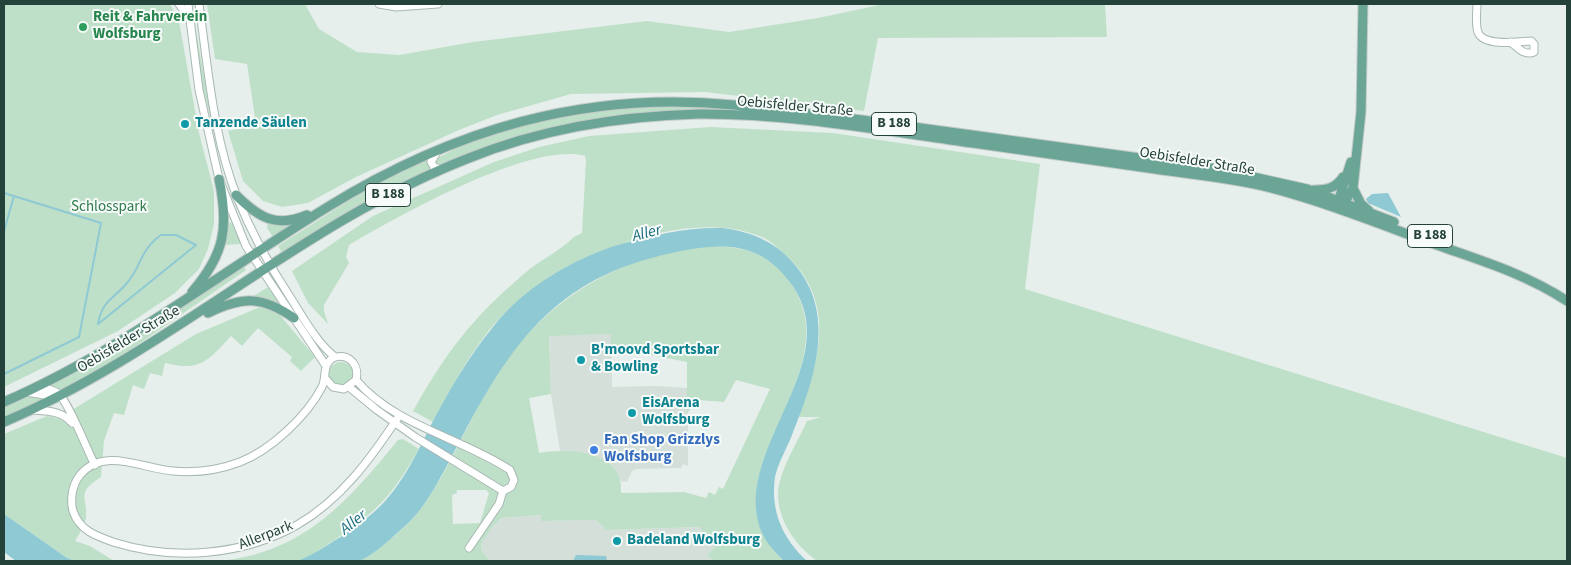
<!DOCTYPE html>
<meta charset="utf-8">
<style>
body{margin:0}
#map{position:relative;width:1571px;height:565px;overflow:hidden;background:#e6efeb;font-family:"Source Sans 3",sans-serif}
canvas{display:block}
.frame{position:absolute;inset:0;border:5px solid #24423a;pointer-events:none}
</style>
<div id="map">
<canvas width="1571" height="565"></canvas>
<div class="frame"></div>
</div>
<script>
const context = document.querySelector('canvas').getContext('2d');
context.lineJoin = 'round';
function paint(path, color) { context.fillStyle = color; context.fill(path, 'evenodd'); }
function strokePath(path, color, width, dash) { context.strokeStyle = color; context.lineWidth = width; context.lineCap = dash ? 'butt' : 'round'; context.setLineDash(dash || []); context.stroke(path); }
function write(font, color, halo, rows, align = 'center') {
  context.font = font + ' "Source Sans 3",sans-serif'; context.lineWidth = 4; context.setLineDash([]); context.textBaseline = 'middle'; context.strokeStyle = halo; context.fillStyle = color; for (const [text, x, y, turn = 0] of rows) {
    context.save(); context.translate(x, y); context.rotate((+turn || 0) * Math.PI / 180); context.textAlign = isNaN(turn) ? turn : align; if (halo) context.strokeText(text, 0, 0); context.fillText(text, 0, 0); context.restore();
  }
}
paint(new Path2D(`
 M611,334l1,53 43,-1 33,2v78l-5,-2 -2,4 -44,1 -5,2 -5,11 -6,-1 -3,-7 -29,-19 -29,-4 -9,-57 -2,-59z
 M541,515l1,6 54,-1 10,10 95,-3 14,9 3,7 -11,12 6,6h-223l-8,-10 -1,-7 12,-18 8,-8z`), '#d4dfda');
paint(new Path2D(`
 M4,4h166l9,17 20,112 15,58v33l-6,25 -9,20 -24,24 -57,38 -114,56z
 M207,4h98l14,25 38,23 42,3 74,-13 174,-21 82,11 89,-14 66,-14h221l2,33 -229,1 -14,73 -159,-19 -134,2 -74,21 -38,15 -103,47 -48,26 -26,4 -19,-6 -20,-20 -15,-50 28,-7 -9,-60 -32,-5z
 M192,8l21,119 -11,-42z
 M640,105l64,1 88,9 -88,-4 -198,29 -64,24 -4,1 -3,-3 2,-4c11,-5 22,-12 34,-17 54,-21 112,-29 169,-36z
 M710,127l123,6 207,31 -15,125 542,169v103h-750c-25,-18 -47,-51 -36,-84 6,-19 18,-38 26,-56l14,-4h-22c10,-31 22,-62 20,-95 -1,-24 -12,-47 -30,-64 -7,-6 -14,-14 -23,-19 -71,-34 -186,13 -243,58 -41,31 -66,81 -90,125l-20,-11c33,-59 60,-94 112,-138 15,-13 35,-22 49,-36l8,-4 4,-73 -1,-4c-54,-15 -188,61 -236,89l-3,12 3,6 -25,42v6l4,13 -20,-21 -16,-32 81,-55 121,-54 45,-15 50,-11z
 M429,158v7l3,4 -60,30 -90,54 -4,-7 89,-57z
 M229,222l3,1 9,21 -17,1 3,-21z
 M268,222l21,3 1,1 -17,11 -6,-9z
 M714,246c30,1 54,7 73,32 55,71 -25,145 -29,219 -1,13 0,28 7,40 5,9 12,17 19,24h-71l-6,-6 11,-12 -3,-7 -4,2 -2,-4 -4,2 -5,-9 -94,3 -10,-10 -55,1v-6l-40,3 -8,8 -12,18 1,7 8,10h-131c19,-12 39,-26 54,-43 36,-42 54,-98 84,-144 49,-76 126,-122 217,-128zM611,334v22l35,-2 41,8v51l12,-13 25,2 12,-22 34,9 -47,100 -4,-2 -4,8 -6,-3 -3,6 -22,-6 -63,1c0,-6 0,-13 -3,-19 -13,-25 -56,-25 -79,-21l-10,-55 22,-4 -2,-58zM457,490h29l3,3 -9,30 -27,1 -1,-29 5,-2z
 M243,266l3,4 -129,89 -57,33 -12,-6 92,-52z
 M268,287l12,16v1l-28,-7z
 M260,307l19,7 36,43 -14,14 -11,-10 2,-4 -34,-29 -16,18 -11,-10c-23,25 -31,36 -66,27l-3,13 -12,-3 -6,16 -11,-4 -9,30 -10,-2 -10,28 -3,36c-26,17 -13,19 -15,41 -1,8 -7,16 -11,23l15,5 24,15h-39l-8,-3 -63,-44v-80l43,-18 12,2 137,-84z
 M329 374a12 12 0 1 1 24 0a12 12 0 1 1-24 0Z
 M31,395l18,3 -45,20v-11z
 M403,439l16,10c-27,47 -43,64 -89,94 -10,6 -22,16 -34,18 -22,4 -53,0 -77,0 85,-8 129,-60 179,-121z`), '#bfe0c8');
paint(new Path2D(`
 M1388,193l13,24 -33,-14 -2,-4 6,-5z
 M722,228c32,4 57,15 77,42 37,50 14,113 -7,165 -5,13 -14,28 -17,42 -5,34 8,62 32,84h-23c-8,-8 -16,-16 -21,-26 -37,-81 85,-170 29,-250 -26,-37 -58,-43 -100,-36 -125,21 -173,80 -229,186 -17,31 -33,69 -59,92 -10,9 -35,32 -46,34 -18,4 -44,0 -62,0 15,-4 29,-15 43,-23 16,-11 34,-23 47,-38 20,-23 33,-51 46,-77 18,-34 37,-67 61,-96 30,-39 81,-69 128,-83 33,-9 67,-17 101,-16z
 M4,514l63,44 8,3h-59l-12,-9z
 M576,555l30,1 1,5h-34z`), '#8ec9d4');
strokePath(new Path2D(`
 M4,193l97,30 -22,114 -75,37
 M4,231l10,-35
 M161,235h15l20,10 -98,79c4,-24 16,-25 29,-41 15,-17 12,-32 34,-48z`), '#8ec9d4', 2);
const minor = new Path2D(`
 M179,4l11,16
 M188,4l11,86 20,89 27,67 80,120
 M199,4c9,64 14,132 38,193 14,35 32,68 53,100 13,20 26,45 45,60
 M379,4l17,3 42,-3
 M1477,4c0,8 -2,20 1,28 5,15 41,10 53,9l3,3v8c-10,4 -16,-4 -23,-10
 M437,152l-6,10 3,5 7,2
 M325,378l8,9 11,2 12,-9c4,-17 -10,-29 -25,-21 -9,9 -4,18 -9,28 -15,29 -51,63 -82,75 -21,8 -46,11 -67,9 -30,-2 -69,-25 -93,4 -8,10 -10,25 -7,36 6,19 23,25 40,31 60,19 129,14 184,-17 45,-26 74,-67 102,-109
 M36,387c8,1 17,2 23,7 11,11 27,54 36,71
 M349,387l28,23 38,27 88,54 8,-4 3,-7 -4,-10c-50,-33 -115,-44 -154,-90
 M26,392l31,5
 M33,410c15,1 30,1 39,13
 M469,548l30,-44 4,-13`);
const major = new Path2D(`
 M1353,188l8,16 8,7
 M1314,190c13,0 22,-2 29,-13
 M236,195c23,23 40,33 71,20
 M1342,207l11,-19 8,-76 2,-108
 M1340,208v-12l11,-34
 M192,292c33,-38 37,-65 27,-113
 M208,313c35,-17 54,-17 86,5
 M4,402c115,-50 215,-128 322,-194 126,-78 259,-118 408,-103l128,15 351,48 94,21 87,33
 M4,422c165,-70 297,-199 465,-264 72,-29 151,-42 229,-44 88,-1 187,17 275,29 60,8 121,17 182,26 39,6 78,9 116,19 57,15 111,37 166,57 45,16 89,29 130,56`);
strokePath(minor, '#a8b8b2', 9);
strokePath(major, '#c2cac8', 11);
strokePath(minor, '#fff', 7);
strokePath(major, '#6aa596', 9);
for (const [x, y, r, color] of [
 [83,27,5,"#2e9e5b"],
 [185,124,5,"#0f9aa8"],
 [581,360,5,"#0f9aa8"],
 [632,413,5,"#0f9aa8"],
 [594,450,5,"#3f7fe0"],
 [617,541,5,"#0f9aa8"]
]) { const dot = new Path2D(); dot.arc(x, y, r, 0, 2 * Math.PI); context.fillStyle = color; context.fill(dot); strokePath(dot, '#f7fbf9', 2); }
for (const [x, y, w] of [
 [894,124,45],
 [388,195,45],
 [1430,236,45]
]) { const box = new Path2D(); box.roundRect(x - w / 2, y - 11.5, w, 23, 4); context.fillStyle = '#f7fbf9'; context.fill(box); strokePath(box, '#24423a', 1); }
write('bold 14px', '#24423a', null, [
 ["B 188",894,124],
 ["B 188",388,195],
 ["B 188",1430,236]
]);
write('bold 15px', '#27864d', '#f7fbf9', [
 ["Reit & Fahrverein",93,18],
 ["Wolfsburg",93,35]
], 'left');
write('15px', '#24423a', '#f7fbf9', [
 ["Oebisfelder Straße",795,107,5],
 ["Oebisfelder Straße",1197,162,9],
 ["Oebisfelder Straße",129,340,-31],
 ["Allerpark",266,536,-21]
]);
write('bold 15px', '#0d838f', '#f7fbf9', [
 ["Tanzende Säulen",195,124],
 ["B'moovd Sportsbar",591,351],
 ["& Bowling",591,368],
 ["EisArena",642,404],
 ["Wolfsburg",642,421],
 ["Badeland Wolfsburg",627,541]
], 'left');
write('15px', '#2d7a4b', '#f7fbf9', [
 ["Schlosspark",109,208]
]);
write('bold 15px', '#366cbe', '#f7fbf9', [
 ["Fan Shop Grizzlys",604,441],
 ["Wolfsburg",604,458]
], 'left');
write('italic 16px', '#1c6f80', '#f7fbf9', [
 ["Aller",647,234,-14],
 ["Aller",354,523,-38]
]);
</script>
